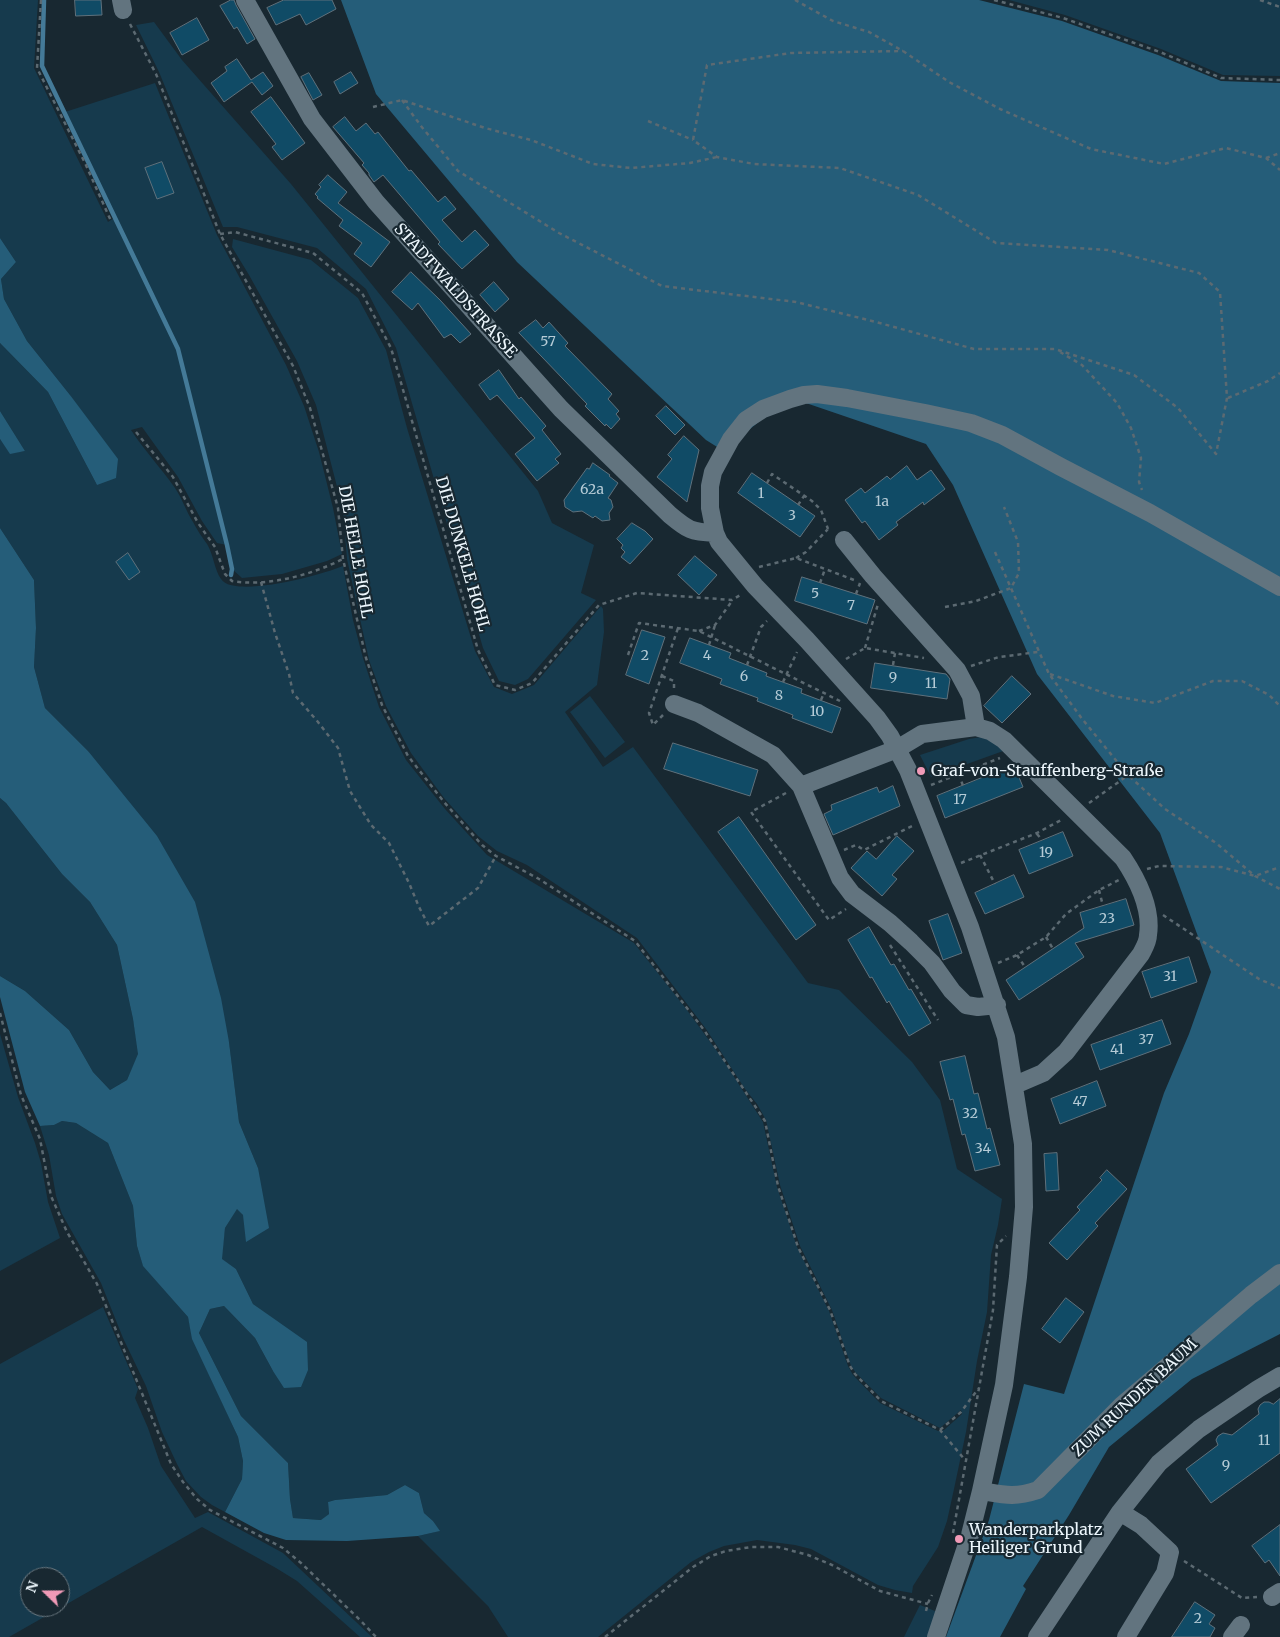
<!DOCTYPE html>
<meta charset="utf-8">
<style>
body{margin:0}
#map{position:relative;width:1280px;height:1637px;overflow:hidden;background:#182831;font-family:Merriweather,serif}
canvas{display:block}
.north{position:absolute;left:20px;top:1567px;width:50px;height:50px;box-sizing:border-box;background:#182831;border:1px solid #6d7a82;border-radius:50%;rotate:292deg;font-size:14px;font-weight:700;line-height:20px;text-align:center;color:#ecf6fc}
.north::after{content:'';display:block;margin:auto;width:18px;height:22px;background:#f09ab7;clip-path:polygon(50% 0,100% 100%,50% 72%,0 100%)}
</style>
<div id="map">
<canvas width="1280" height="1637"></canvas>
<div class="north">N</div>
</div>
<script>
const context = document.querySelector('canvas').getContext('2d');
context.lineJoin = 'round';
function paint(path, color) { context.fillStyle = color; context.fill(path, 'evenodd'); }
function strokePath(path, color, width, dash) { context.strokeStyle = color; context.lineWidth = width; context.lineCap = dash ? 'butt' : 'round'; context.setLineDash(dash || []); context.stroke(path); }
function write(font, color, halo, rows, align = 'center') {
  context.font = font + ' Merriweather,serif'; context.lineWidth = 4.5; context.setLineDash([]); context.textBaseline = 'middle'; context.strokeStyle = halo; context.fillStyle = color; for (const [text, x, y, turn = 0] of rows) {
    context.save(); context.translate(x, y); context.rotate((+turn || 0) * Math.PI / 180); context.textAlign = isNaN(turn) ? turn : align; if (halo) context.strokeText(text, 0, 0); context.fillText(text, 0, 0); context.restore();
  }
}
paint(new Path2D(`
 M0,0h38l-4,68 74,154 6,-4 -49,-106 90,-29 62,152 69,130 18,41 15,46 14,56 9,46 -15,7 -45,13 -40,4 -10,-9 -5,-24 -10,-2 -15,-22 -24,-44 -36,-50 -11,3c13,20 30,38 44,58 7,10 11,23 18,34 4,8 9,15 14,22 7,11 8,31 17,38 19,14 98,-7 119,-16l10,54 10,38 16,49 27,53 39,49 42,46 147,88 50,63 38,52 41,64 14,65 20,60 32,64 19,55 5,9 27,28 58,28 6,-1 18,-16 -1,-4 -21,18 -59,-30 -25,-25 -5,-7 -19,-56 -32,-64 -20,-61 -14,-65 -9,-16 -12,-15 -39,-60 -69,-91 -110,-73 -30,-14 -19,-15 -34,-38 -33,-45 -25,-47 -17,-46 -22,-101 -4,-49 -27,-105 -19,-44 -48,-86 -17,-28 1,-8 78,21 47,38 28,52 21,78 68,223 19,36 18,7 22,-9 67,-79 2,3 1,23 -7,53 -32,27 38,55 30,-20 175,236 31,7 73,72 28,38 17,69 45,30 -4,26 -7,30 -4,57 -10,49 -11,71 -12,57 -7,32 -9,26 -25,39 -1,7 -17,-3 -17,-5 -67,-36 -16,-4 -38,-5 -33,6 -15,6 -18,10 -93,75h-90l-20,-31 -70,-70 21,-5 -6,-10 -9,-8 -5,-20 -14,-8 -18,10 -52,5 -7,2 1,12 -7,6 -29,-2 -3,-19 -2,-36 -47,-47 -42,-83 11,-24 14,-3 31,32 18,33 -1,-53 -19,-14 -17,-35 -15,-10 4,-31 12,-20 6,7 15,-47 -19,-46 -10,-80 -141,-291 -43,-43 -11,-41 2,-39 -2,-48 -34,-52v-89l10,14 15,-2 -25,-40v-68l48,49 49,93 -27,-90 -43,-54 -23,-42 -3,-20 15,-17 -16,-24z
 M1009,0h271v76l-57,-1 -62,-26 -96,-34z
 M154,22l28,38 109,124 247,307 14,32 42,22 -13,48 15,7 -68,79 -13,6 -16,-4 -16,-33 -87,-300 -30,-59 -49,-41 -80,-21h-14l-64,-155 -23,-47z
 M590,696l35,46 -20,16 -35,-46z
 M987,736l19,14 -75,27 -11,-22 49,-16z
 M0,798l6,5 56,71 28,28 27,43 16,74 6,35 -12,26 -17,10 -17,-18 -24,-42 -44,-39 -25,-15z
 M0,1034l18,63 17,46 6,20 7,39 12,36 -60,33z
 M62,1121l14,2 32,20 25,63 4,40 6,19 45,52 5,22 45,98 5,24 -1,18 -17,33 -13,-7 -11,-8 -15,-16 -9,-17 -15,-32 -16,-46 -23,-48 -22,-55 -39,-69 -6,-18 -7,-41 -9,-29 14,-1z
 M103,1307l35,82 -3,9 13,30 13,38 34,52 13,-6 75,41 89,84h-12l-63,-56 -21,-13 -74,-41 -193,110h-9v-273zM30,1577h30v30h-30z
 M920,1605l20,8 -10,24h-26z`), '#163a4d');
paint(new Path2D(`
 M341,0h638l83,21 96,34 63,26 59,2v1251l-88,45 -83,68 -40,68 -46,71 3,3 -26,48h-54l43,-117 35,-136 40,10 100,-301 25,-59 22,-62 -51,-139 -123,-159 -84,-189 -27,-41 -123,-42 -36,13 -23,19 -14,21 -24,-15 -189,-178 -141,-168z
 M0,238l16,24 -15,17 3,20 23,42 43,54 48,64 -2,19 -19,7 -49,-93 -48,-49z
 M0,411l25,40 -15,3 -10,-15z
 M0,528l34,52 2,48 -2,39 11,41 43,43 69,85 38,66 26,96 8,44 10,80 19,46 11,60 -23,14 -3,-27 -6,-6 -12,19 -3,31 14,10 17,35 54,38 1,28 -7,17 -17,1 -11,-17 -18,-33 -31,-32 -14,3 -11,24 42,83 47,47 2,36 3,19 28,2 8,-6 -1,-12 7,-2 52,-5 18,-10 14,8 5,20 9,8 7,10 -22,5 -71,5 -61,-1 -22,-7 -39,-21 17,-33 1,-18 -5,-24 -46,-98 -4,-22 -45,-51 -6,-20 -4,-40 -25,-63 -32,-20 -14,-2 -8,4 -14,1 -15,-34 -25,-95v-21l25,15 44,39 24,42 17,18 17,-10 11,-26 -5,-35 -16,-74 -27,-43 -28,-28 -56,-71 -6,-5z`), '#255d79');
strokePath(new Path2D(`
 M44,0l-2,66 136,283 49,196 5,24 -1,6`), '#447a98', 4.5);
const building = new Path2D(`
 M75,0h26l1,15 -26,1z
 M231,0h3l2,5 19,34 -8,5 -10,-17 -3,2 -14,-23z
 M284,0h48l4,9 -30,16 -6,-11 -24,11 -9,-17z
 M197,18l12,22 -27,15 -12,-22z
 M237,59l14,21 12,-8 10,14 -11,9 -10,-13 -28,20 -13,-19 16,-12 -2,-4z
 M351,72l7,11 -18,11 -6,-12z
 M309,73l13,22 -9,5 -12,-23z
 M271,97l34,46 -23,17 -10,-13 4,-3 -25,-32z
 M345,117l11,14 10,-8 9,11 3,-2 31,39 2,-1 27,32 7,-6 11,13 -14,11 20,22 13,-12 14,15 -27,24 -24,-25 2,-2 -57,-67 -9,7 -5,-7v-2l-7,-8 2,-2 -31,-36z
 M162,162l12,31 -17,6 -12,-31z
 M328,175l19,17 -9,11 52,39 -19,25 -17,-13 8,-11 -23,-17 4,-6 -26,-22 1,-1 -3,-3 6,-7 -2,-2z
 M411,272l29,28 31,34 -11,9 -9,-9 -7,4 -26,-35 -6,7 -20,-18z
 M494,282l15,17 -14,13 -15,-17z
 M536,320l7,8 6,-6 19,21 -3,3 47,48 -4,5 11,12 -3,3 4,5 -9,10 -5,-5 -1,2 -20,-20 2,-2 -68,-71z
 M499,370l20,29 2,-2 25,29 -4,4 19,24 -6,5 4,4 -22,18 -22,-27 20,-16 -38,-43 -7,5 -11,-15z
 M666,406l19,19 -10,10 -19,-19z
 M684,436l15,14 -12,52 -30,-25 15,-18 -4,-4z
 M593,463l17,12 -1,1 9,7 -10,15 3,2 2,7 -4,6 1,7 -8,1 -7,-5 -2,2 -11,-7 -9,1 -8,-5 -1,-7 23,-32 2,1z
 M907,466l10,14 14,-10 14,19 -21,16 -1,-3 -27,20 2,3 -19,15 -14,-19 -3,2 -17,-23 16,-12 4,5 22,-17 3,3z
 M752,473l63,43 -15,21 -62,-44z
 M632,523l13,8 8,8 -23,25 -9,-7 4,-5 -4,-4 2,-3 -6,-6z
 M128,553l12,19 -11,8 -13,-18z
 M695,556l22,19 -18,20 -21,-20z
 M802,577l73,23 -8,24 -72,-23z
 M642,630l23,7 -16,47 -23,-9z
 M690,638l41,15 -2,5 38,15 -1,3 36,13 -1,4 40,15 -9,25 -40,-15 1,-3 -36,-14 1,-3 -38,-14 2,-5 -42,-16z
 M875,663l71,11 4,5 -3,20 -76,-11z
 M1012,676l19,18 -29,29 -18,-17z
 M673,743l85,27 -8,26 -86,-27z
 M1014,765l9,22 -78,31 -8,-22z
 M893,786l7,20 -67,29 -9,-21 8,-4 -1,-5 46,-18 2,5z
 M739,817l77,108 -20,15 -78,-108z
 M1063,832l10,24 -44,18 -10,-24z
 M897,836l17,15 -22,24 5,4 -15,17 -31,-28 16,-17 9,8z
 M1014,875l10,22 -39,17 -10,-21z
 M1126,899l8,26 -59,18 9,14 -65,43 -13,-20 78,-52 -4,-15z
 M948,914l14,39 -19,7 -14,-39z
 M869,927l22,38 3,-1 15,26 2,-1 20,34 -22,13 -20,-35 -2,2 -15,-26 -2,1 -22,-38z
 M1189,957l8,25 -46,16 -9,-26z
 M1162,1020l9,24 -71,26 -9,-25z
 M965,1056l9,38 4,-1 9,36 3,-1 10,37 -25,6 -10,-37 -3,1 -9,-36 -3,1 -10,-38z
 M1097,1081l9,25 -46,18 -9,-25z
 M1057,1153l2,37 -13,1 -2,-37z
 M1107,1170l20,19 -32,34 3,3 -31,34 -18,-17 31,-33 -3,-3 25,-27 -2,-2z
 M1066,1298l18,14 -24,31 -18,-14z
 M1280,1399v54l-69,50 -25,-34 32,-24 -2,-5 2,-4 5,-3 9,2 27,-21 -1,-5 2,-4 4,-3h5l4,2z
 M1280,1525v51l-11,-16 -4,3 -13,-17z
 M1195,1602l20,13 -6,9 6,4 -5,9h-38z`);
paint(building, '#104b66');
strokePath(building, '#5f717c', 1);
strokePath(new Path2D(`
 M41,0l-4,68 48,95 26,58
 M795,0l38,21 36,11 34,19 46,31 51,27 91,40 73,15 62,-16 40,10 14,12
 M994,0l69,18 97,34 61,26 59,2
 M1260,0l20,7
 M130,24l26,50 64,160 73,132 17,42 28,100 5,51 23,99 16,47 26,51 36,46 38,43 14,11 43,23 96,62 69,89 61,91 13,65 20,61 32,63 20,56 5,8 26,27 59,29 25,30
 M402,100l19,26 37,45 101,62 103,53 134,16 80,20 98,27h81l79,26 44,33 38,46 11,-56 -7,-106 -21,-19 -91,-23 -112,-7 -78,-48 -78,-27 -86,-4 -37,-7 -24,-17 14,-75 84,-12 112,-2
 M373,107l29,-7 83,28 46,12 62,24 38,4 59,-5 27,-6
 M648,121l45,19
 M1266,158l14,-5
 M220,234l15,-2 78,21 49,40 29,55 87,302 17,35 20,5 17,-7 67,-78 38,-12 95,7 10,-6
 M1060,352l22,13 35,38 14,25 10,30 -2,24 3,8
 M1228,398l40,-17 12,-8
 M136,432l37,45 25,46 17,24 10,27 7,7c36,6 79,-6 111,-22
 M767,483l5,-9 40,27 9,9 7,19
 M798,505l6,-9
 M995,552l54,122 34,46 45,55 37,34 51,34 39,33 25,13
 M796,558l10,-6 22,-23
 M759,567l37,-9 58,22
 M261,582l14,51 14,41 4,19 25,29 20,26 12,43 21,34 18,18 20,40 10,24 10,19 49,-38 18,-32
 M820,583l5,-14
 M856,594l4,-11
 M945,607l31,-6 35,-13 8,-15 -1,-31 -14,-35
 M699,631l16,-6 17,-24
 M709,645l6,-20
 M865,648l13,-44
 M628,655l11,-32 60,8 141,70
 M846,659l19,-11 59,10
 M747,665l14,-38 6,-6
 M893,665l2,-12
 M971,666l28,-9 39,-5
 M1050,674l63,22 42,7 58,-22h29l27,14 11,11
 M662,676l12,5v9
 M783,682l14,-30
 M821,700l3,-7
 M663,715l-10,10 -4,-12 29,-85
 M982,765l4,11
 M959,774l4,12
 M931,785l69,-27
 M786,793l-35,19 78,108 17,-11
 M1089,803l38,-27
 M1037,834l5,6
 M844,850l12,-5 8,5 50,-25
 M980,855l15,29
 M961,863l76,-30 26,-14
 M1147,869l12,-3 62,1 34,9 25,-9
 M1099,890l4,16
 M1163,915l96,64 21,9
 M1046,937l7,12
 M890,945l48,75
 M1017,955l8,12
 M998,963l19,-8 29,-18 20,-23 33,-24 20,-10
 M0,1013l21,82 19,44 11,57 16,36 30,52 74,180 12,18 14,17 13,11 73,38 18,15 60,58 15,16
 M940,1430l21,-18 17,-23
 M953,1533l40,-223 4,-65 9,-9
 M1184,1561l58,37 15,-1
 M926,1611l2,-8 4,-8
 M605,1637l88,-70 18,-11 15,-5 25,-4h27l30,8 24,10 48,26 48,13`), '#5c6a72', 2.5, [4, 4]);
strokePath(new Path2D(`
 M121,0l2,10
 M245,0l67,119 64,83 185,207 109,106c18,15 21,17 45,18
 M844,540l29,36 84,94 14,26 5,31
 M674,704l24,9 75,42 28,31 39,92 12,16 38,29 21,19 21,21 20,28 14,14 12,2 19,-2
 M801,786l96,-37 25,-15 54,-7 14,4 14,9 119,118c14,21 29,51 25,77 0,7 -4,13 -7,19l-75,98 -23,21 -28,12
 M981,1491c24,4 33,7 57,-1l84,-85 129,-110 29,-22
 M1120,1512l21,13 29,27 -5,21 -39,64
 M1272,1597l8,-5
 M936,1637l34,-102 11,-44 23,-106 14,-108 6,-70 -1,-63 -17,-107 -36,-110 -62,-157 -18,-34 -13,-18 -70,-78 -52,-54 -36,-44 -4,-9 -5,-25v-22l3,-14 18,-33 15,-19 17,-11 27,-10 14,-4 13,-1 30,4 78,15 46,10 31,12 59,32 89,46 130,74
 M1037,1637l83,-125 39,-49 40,-34 59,-40 22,-13
 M1232,1637l9,-12`), '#62747f', 18);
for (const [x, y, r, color] of [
 [921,771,5,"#f09ab7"],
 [959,1539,5,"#f09ab7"]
]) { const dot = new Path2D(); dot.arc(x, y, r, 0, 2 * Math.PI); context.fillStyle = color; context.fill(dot); strokePath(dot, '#182831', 2); }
write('14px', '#b5cbd6', null, [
 ["57",548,342],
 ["62a",592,490],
 ["1",761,494],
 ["1a",882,502],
 ["3",792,516],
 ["5",815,594],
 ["7",851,606],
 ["2",645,656],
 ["4",707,656],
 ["6",744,677],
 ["9",893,678],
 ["11",931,684],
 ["8",779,696],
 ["10",817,712],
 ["17",960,800],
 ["19",1046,853],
 ["23",1107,919],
 ["31",1170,977],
 ["37",1146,1040],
 ["41",1117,1050],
 ["47",1080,1102],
 ["32",970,1114],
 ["34",983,1149],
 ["11",1264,1441],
 ["9",1226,1466],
 ["2",1198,1619]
]);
write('16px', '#ecf6fc', '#182831', [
 ["STADTWALDSTRASSE",455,291,48],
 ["DIE HELLE HOHL",355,552,80],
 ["DIE DUNKELE HOHL",462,554,74],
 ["ZUM RUNDEN BAUM",1135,1398,-43]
]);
write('16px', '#ecf6fc', '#182831', [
 ["Graf-von-Stauffenberg-Straße",931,771],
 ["Wanderparkplatz",969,1530],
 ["Heiliger Grund",969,1548]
], 'left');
</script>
